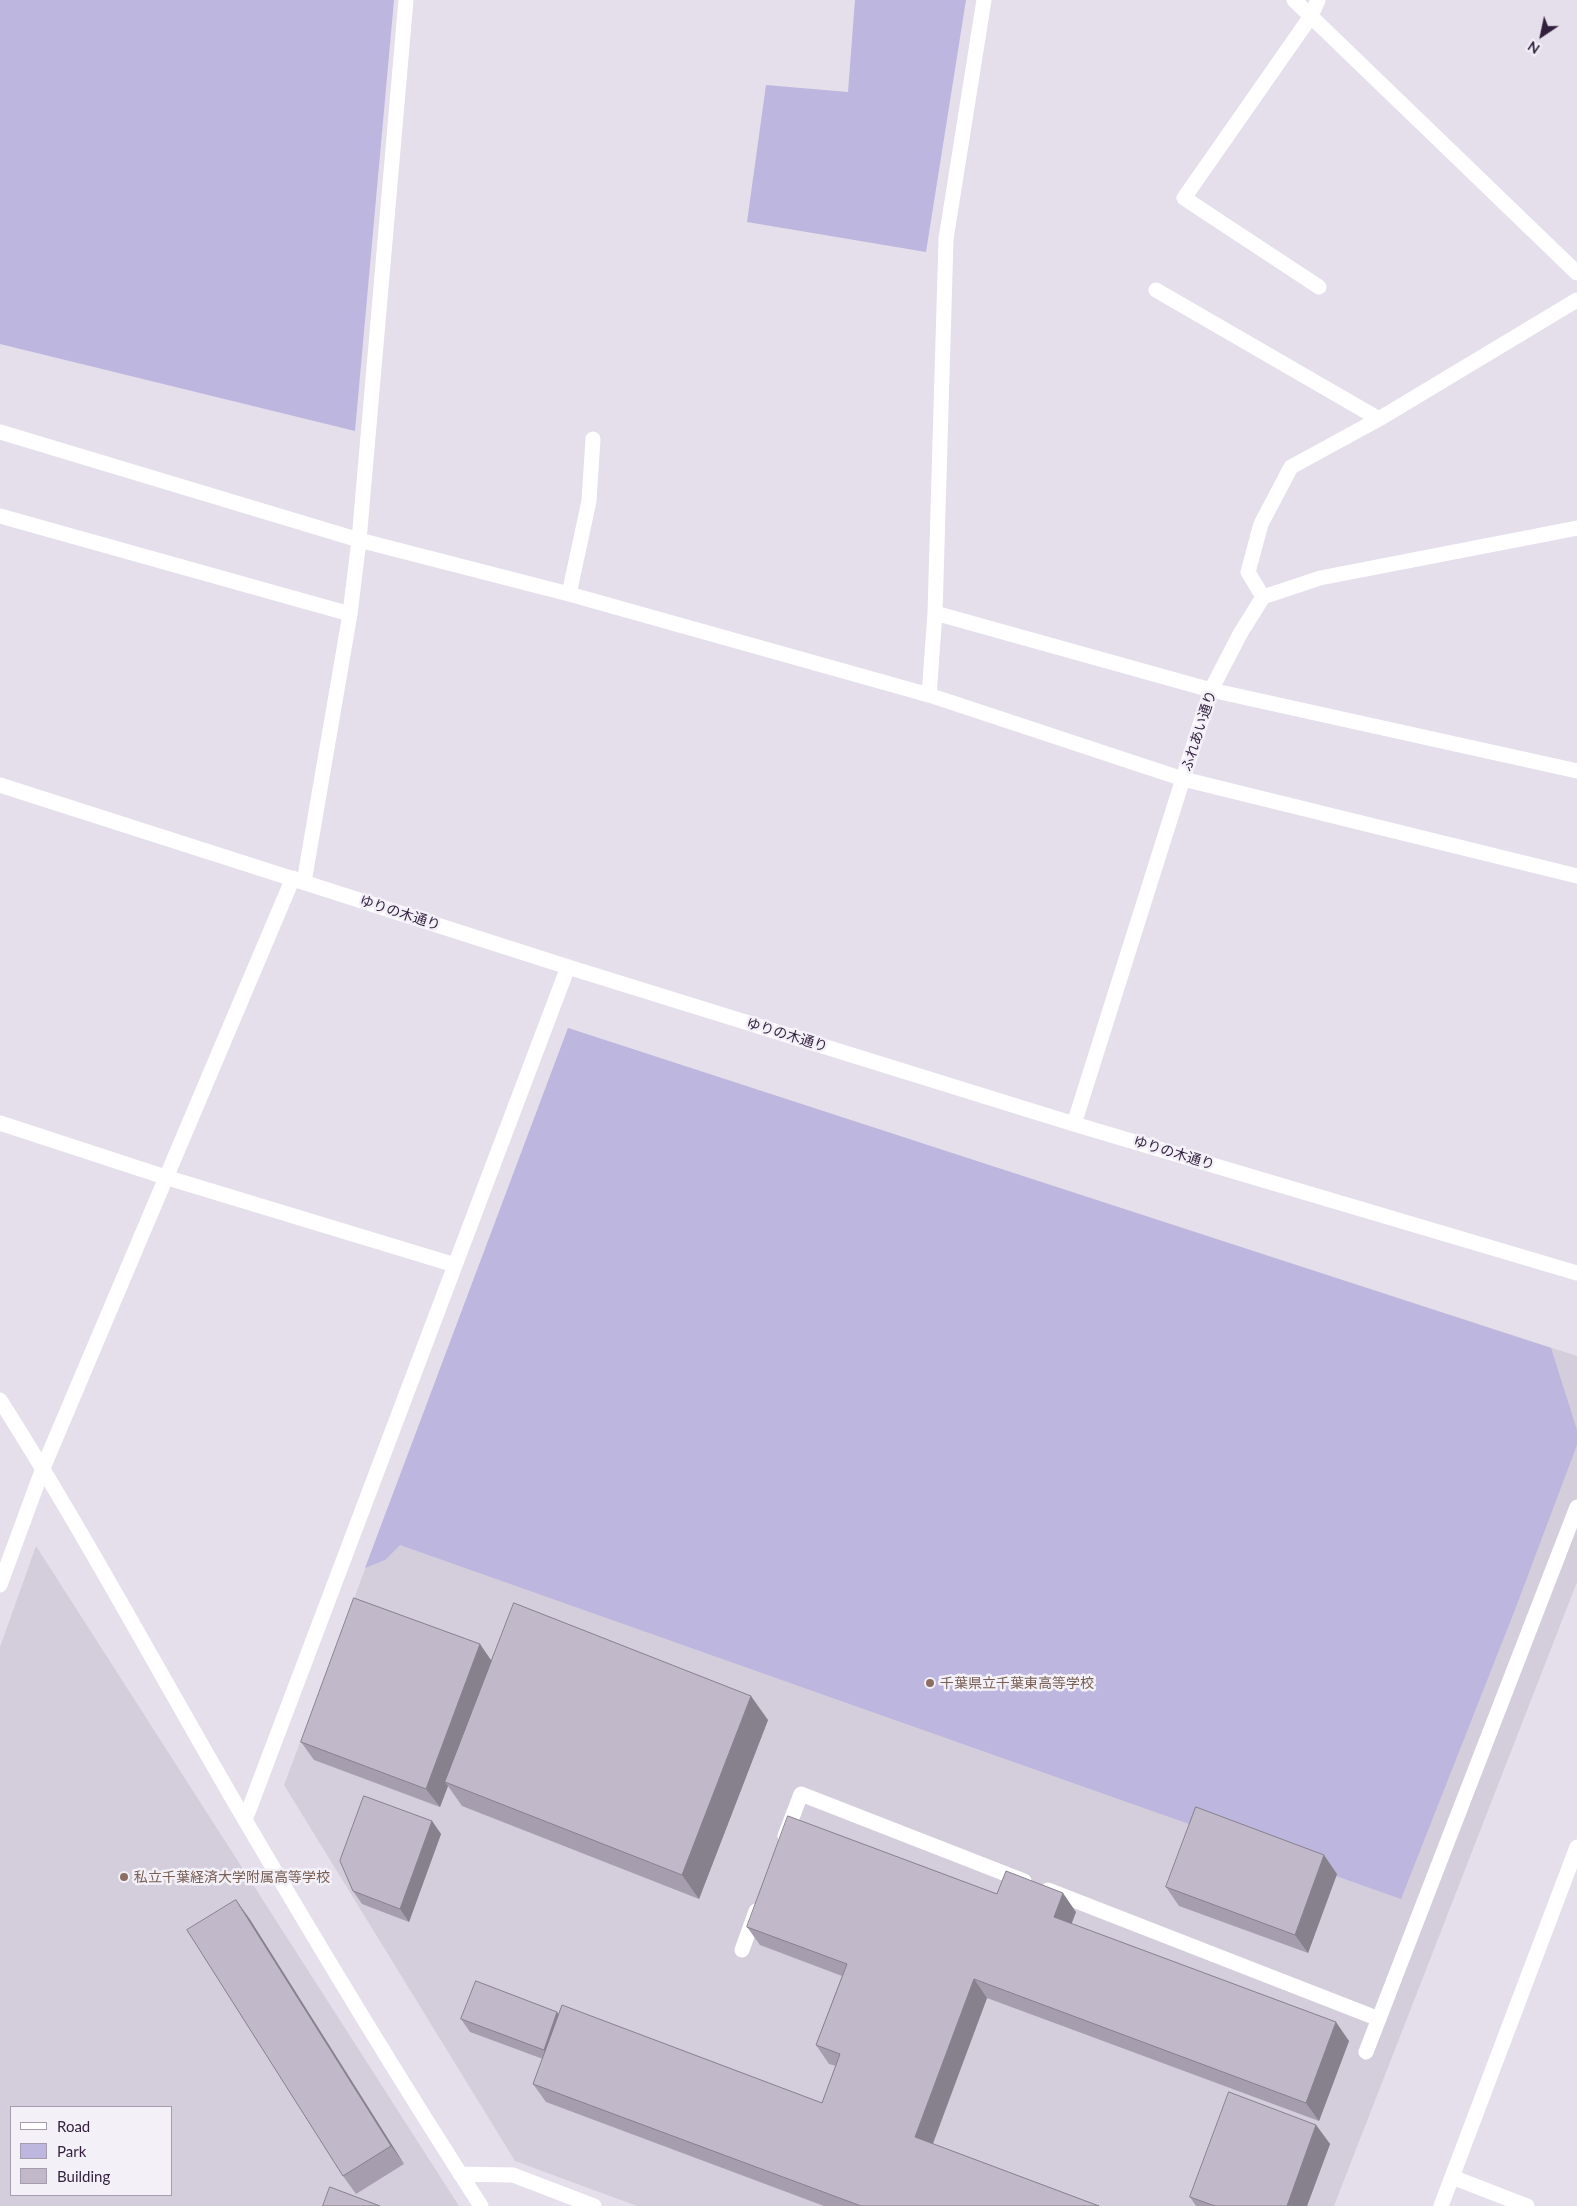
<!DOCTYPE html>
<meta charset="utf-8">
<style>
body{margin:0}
#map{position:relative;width:1577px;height:2206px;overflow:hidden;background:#e5dfec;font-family:Lato,sans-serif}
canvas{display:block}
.legend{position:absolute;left:10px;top:2106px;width:162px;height:90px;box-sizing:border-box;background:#f3f0f8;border:1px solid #a69cad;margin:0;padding:6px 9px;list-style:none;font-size:15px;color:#321f3d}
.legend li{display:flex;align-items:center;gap:10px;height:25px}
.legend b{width:25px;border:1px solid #a69cad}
.north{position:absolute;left:1517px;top:10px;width:50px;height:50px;-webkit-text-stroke:4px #f3f0f8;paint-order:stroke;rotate:214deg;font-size:14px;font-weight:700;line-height:20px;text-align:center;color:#321f3d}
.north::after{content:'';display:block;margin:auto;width:18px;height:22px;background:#321f3d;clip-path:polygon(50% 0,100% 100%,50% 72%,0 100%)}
</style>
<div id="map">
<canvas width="1577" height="2206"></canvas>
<ul class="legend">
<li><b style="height:6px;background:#fff"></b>Road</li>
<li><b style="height:14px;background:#bdb6df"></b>Park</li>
<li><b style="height:14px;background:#c1b8ca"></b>Building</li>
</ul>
<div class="north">N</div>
</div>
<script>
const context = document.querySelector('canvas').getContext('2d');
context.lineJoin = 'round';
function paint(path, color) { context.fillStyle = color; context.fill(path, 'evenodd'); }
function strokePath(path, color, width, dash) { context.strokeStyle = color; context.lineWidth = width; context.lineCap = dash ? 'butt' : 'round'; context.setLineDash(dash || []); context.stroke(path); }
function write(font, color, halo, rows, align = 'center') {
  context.font = font + ' Lato,"Noto Sans JP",sans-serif'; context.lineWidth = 5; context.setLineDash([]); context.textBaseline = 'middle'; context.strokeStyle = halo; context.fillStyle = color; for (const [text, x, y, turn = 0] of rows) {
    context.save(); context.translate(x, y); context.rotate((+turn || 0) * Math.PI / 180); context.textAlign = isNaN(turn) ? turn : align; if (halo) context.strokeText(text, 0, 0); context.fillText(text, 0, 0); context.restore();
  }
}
paint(new Path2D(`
 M568,1028l1009,328v226l-243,624h-697l-122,-45 -231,-376z
 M36,1546l423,660h-459v-559zM11,2107h160v88h-160z`), '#d4cedc');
paint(new Path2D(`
 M0,0h394l-39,431 -355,-87z
 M855,0h111l-40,252 -179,-30 19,-137 82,7z
 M568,1028l983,320 26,82v15l-61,162 -115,292 -1001,-354 -15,15 -20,8z`), '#bdb6df');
strokePath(new Path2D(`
 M984,0l-38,239 -11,374 -6,82 254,84 394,97
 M1294,0l283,273
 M1318,0l-7,16 -127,182 135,89
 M1156,290l223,129
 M0,432l359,108 210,54 360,101
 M0,516l350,98
 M569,594l20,-93 4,-62
 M1263,597l-15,-25 13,-48 30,-57 88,-48 198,-119
 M935,613l276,77 366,81
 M0,785l568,182 506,157 503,149
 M304,882l46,-268 9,-74 47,-540
 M0,1123l165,54 290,88
 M1074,1124l137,-434 29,-56 23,-37 57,-19 257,-50
 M0,1400c87,137 163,280 245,420 76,130 154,259 236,386
 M0,1585l43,-117 250,-590
 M245,1820l323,-853
 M785,1836l16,-42 223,87
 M1048,1890l331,129
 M742,1950l14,-39
 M1366,2052l211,-545
 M460,2174l53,1 81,31
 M1452,2177l75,29
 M1441,2206l136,-359`), '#fff', 15);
paint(new Path2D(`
 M492,1661l276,59 -69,179 -237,-93 -14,-20 -8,21 -126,-47 -13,-18z
 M432,1821l9,13 -32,88 -47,-18 -9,-13z
 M1337,1874l-29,79 -129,-47 -13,-19z
 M997,1894l79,18 -5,12 278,117 -30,80 -332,-123 -54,146 166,62h-275l-278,-104 -13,-18 10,-25 -73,-27 -9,-13 98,-5 263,89 14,-37 -7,-2 -13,-19 26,-69 -82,-31 -13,-18z
 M249,1918l155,246 -48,30 -13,-18z
 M1316,2125l14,19 -23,62h-111l-6,-9z`), '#a69eae');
paint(new Path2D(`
 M480,1644l13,19 -48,119 3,4 -8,21 -14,-18z
 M751,1696l17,24 -69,179 -17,-24z
 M432,1821l9,13 -32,88 -9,-13z
 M1324,1855l13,19 -29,79 -13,-18z
 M1063,1893l13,19 -9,24 -13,-19z
 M236,1900l13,18 155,246 -13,-18z
 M974,1979l13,19 -59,158 -13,-19z
 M557,2012l9,12 -14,38 -8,-12z
 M1336,2022l13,19 -30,80 -13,-18z
 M1316,2125l14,19 -23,62h-20z`), '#87818d');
const building = new Path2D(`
 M354,1598l126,46 -54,145 -125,-47z
 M514,1603l237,93 -69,179 -237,-93z
 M364,1796l68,25 -32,88 -47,-18 -13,-30z
 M1196,1807l128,48 -29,80 -129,-48z
 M788,1816l209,78 9,-23 57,22 -9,24 282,105 -30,81 -332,-124 -59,158 184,69h-238l-328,-122 29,-79 260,98 18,-49 -24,-9 31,-81 -100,-37z
 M236,1900l155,246 -48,30 -156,-246z
 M476,1981l81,31 -13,38 -83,-31z
 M1229,2092l87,33 -29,81h-72l-25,-9z
 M330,2187l50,19h-57z`);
paint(building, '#c1b8ca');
strokePath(building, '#87818d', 1);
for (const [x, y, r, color] of [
 [930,1683,5,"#8d6e63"],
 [124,1877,5,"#8d6e63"]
]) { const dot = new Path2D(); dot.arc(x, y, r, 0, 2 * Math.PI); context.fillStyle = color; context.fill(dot); strokePath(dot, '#f3f0f8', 2); }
write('14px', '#321f3d', '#f3f0f8', [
 ["ふれあい通り",1199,731,-72],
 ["ゆりの木通り",400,913,18],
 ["ゆりの木通り",787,1035,17],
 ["ゆりの木通り",1174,1153,17]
]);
write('14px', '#785e54', '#f3f0f8', [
 ["千葉県立千葉東高等学校",940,1683],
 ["私立千葉経済大学附属高等学校",134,1877]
], 'left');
</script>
